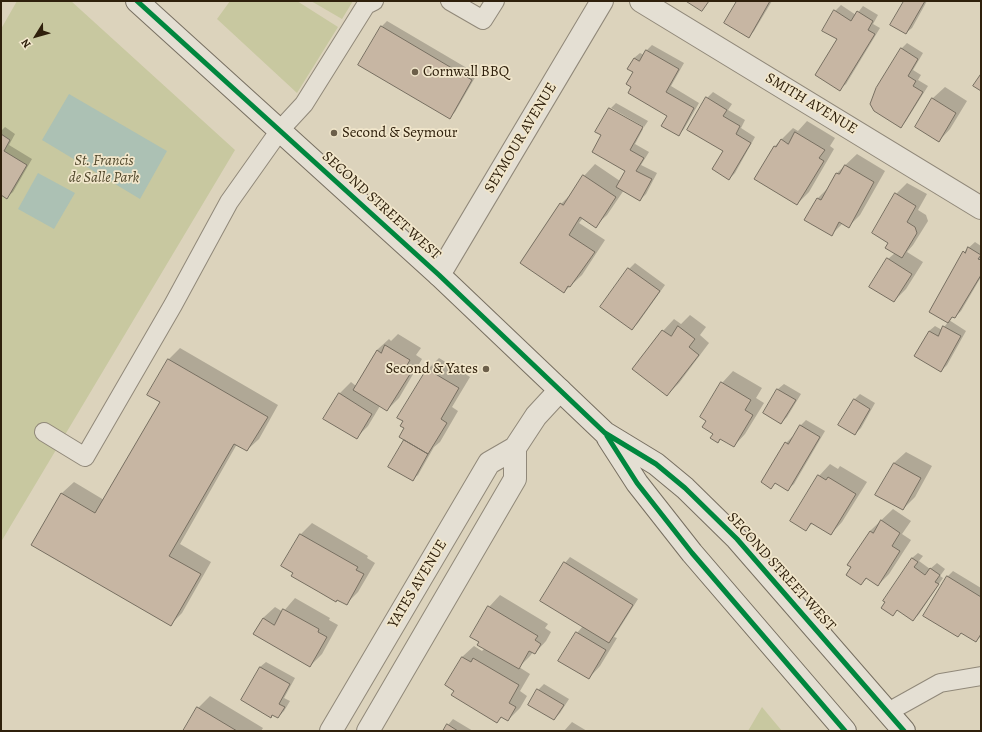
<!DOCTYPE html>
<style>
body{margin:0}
#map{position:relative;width:982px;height:732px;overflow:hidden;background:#dcd3bc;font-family:Alegreya,serif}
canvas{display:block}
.frame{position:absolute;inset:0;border:2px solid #2f200c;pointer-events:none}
.north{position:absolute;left:16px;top:16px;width:40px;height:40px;-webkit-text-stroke:3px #f1e6cb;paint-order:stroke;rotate:233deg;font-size:11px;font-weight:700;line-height:16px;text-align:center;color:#2f200c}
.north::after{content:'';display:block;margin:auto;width:14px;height:18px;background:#2f200c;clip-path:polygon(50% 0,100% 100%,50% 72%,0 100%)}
</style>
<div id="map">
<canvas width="982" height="732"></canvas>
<div class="frame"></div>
<div class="north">N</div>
</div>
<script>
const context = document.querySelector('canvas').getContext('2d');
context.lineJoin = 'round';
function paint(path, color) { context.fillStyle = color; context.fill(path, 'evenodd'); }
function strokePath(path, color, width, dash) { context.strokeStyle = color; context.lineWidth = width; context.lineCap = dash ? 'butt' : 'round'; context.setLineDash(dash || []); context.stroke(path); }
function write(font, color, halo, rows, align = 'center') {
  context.font = font + ' Alegreya,serif'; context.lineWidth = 3.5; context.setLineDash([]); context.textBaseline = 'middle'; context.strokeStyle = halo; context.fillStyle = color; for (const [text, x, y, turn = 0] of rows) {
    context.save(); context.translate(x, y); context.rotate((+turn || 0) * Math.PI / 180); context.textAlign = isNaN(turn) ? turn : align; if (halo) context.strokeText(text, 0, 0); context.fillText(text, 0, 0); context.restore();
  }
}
paint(new Path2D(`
 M17,1h54l164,149 -234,392v-513z
 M230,1h67l41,26 -41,66 -80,-74z
 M311,1h42l-11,18z
 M762,707l20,24h-34z`), '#c8c8a0');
paint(new Path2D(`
 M69,94l98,57 -27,48 -98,-59z
 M38,173l37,20 -21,36 -36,-20z`), '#acc1b4');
paint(new Path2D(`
 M738,1h34l-18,30 -5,6z
 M905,1h22l-15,27 -6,5z
 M841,5l15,10 7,-9 15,9 -5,9 7,4 -34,56 -6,5 -2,-50 -3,-28z
 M387,21l90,53 -22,38 -6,6 -67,-92z
 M907,43l16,10 -10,17 8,5 -3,5 10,6 -22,35 -5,6v-78z
 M652,45l32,18 -13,23 28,17 -15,26 -6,6 -10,-19 -36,-29 2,-29 6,-5 4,2 2,-4z
 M945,87l22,14 -17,28 -11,12 -23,-14 17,-29z
 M713,92l19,12 -4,6 17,10 -4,8 14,9 -20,36 -6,6 -5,-28 -36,-21 19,-32z
 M616,103l32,18 -4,6 -33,-19z
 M610,108v1l33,20 -8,15 14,8 -8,13 16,8 -11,21 -6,6 -16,-10 -17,25 -12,11 -12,-8 -4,5 26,17 -23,35 -18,17 -3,-88 12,-12 11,-16 11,-12 25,17 6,-11 -24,-35 -5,-3z
 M807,121l28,17 -5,8 4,3 -25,43 -12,12 -23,-57 19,-19 5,3z
 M5,127l10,7 -6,11 23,14 -19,33 -6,5 -6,-3v-63z
 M857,154l28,17 -25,44 -12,12 -5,-4 -11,11 -15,-35 12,-12 8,-14z
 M907,183l20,11 -9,16 8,5 2,6 -15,24 -6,7 16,10 -17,27 -12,12 -6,-42 7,-6 -6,-11 7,-48z
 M975,242l6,4v31l-20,34 -6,6 -2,-1 -4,4 17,11 -19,34 -6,6 -12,-40 6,-5 7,4 6,-8 -18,-10 34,-60z
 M635,263l30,22 -27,38 -6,6 -3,-60z
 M690,315l16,12 -6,8 9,8 -30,40 -12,12 -4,-64 11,-12 7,5z
 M398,334l23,14 -5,7 6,4 -23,39 -12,12 -7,-4 -12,20 -12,12 -17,-44 12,-12 5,4 21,-36 12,-11 2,2z
 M180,348l98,57 -19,34 -12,11 -10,-6 -57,100 31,18 -29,51 -12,12 -138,-80 30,-52 12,-11 30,18 57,-98 7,-42z
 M439,358l31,19 -18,30 6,4 -18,31 -6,5 -16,28 -6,5 -8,-39 1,-1v-12l-1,-7 -6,-3 30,-49z
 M733,371l29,17 -6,10 8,5 -19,31 -11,12 -13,-8 -3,4 -11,-21 15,-38z
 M784,384l17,10 -14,23 -6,6 -17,-10 14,-24z
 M860,394l15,9 -14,25 -6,6 -16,-9 16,-26z
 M806,420l19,11 -31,53 -6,5 -12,-7 -5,5 15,-44 6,-6 1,1 8,-13z
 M906,452l26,14 -17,31 -12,12 -26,-15 17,-31z
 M830,464l8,5 2,-3 27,16 -25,40 -11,12 -18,-11 -7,6 13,-53z
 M893,509l18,12 -9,13 9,6 -22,34 -11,11 -11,-7 -6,6 9,-53z
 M312,523l56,33 -1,2 8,5 -17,29 -12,12 -45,-70z
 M918,553l5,3 -4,5 11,8 7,-6 8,6 -5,7 3,2 -24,36 -6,6 -15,-11 -5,6 19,-57z
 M570,557l68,42 -24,38 3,1 -17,28 -11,12 -12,-45 6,-7 -18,-63z
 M953,571l28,17v48l-5,5 -15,-9 -14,-55z
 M500,595l48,29 -3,4 6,4 -5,9 -11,12 -2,-1 -3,4 -11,11 11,7 -10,17 7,5 -7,12 -12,12 -6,-3 -5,4 -42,-31 7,-33 12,-11 8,5 3,-3 4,-41z
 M295,598l35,20 -1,2 9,5 -16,29 -12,12 -47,-48 12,-11 8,5z
 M266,662l29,16 -11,20 6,3 -6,10 -6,6 -5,-3 -2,2 -11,-49z
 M544,684l25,15 -9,14 -6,6 -16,-29z
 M210,696l53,32 -2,3h-77l14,-23z
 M453,719l20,12h-29l4,-6z
 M572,722l15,9h-23z`), '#0003');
const building = new Path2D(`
 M686,1h23l-7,10z
 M737,1h33l-21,37 -25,-15z
 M904,1h21l-19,33 -16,-9z
 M834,10l17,11 6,-10 16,10 -5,9 7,4 -35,57 -25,-16 22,-36 -15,-8z
 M381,26l91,54 -22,39 -92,-54z
 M901,48l17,11 -10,17 8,5 -3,5 10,6 -22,36 -27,-17 -4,-7 6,-16z
 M646,50l33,19 -13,23 28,16 -15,28 -18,-10 6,-10 -39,-23 3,-6 -5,-3 7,-12 -6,-3 7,-11 5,3z
 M981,74v17l-8,-5z
 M706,97l21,13 -4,6 17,10 -4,8 15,9 -22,37 -17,-11 11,-18 -36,-21z
 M932,98l24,15 -17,29 -24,-15z
 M609,108l34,19 -13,23 14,8 -8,13 16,8 -12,22 -24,-14 9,-16 -33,-19 9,-17 -6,-3z
 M795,132l30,18 -6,8 5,3 -27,44 -43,-26 20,-33 2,1 5,-8 7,5z
 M1,134l9,6 -6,11 23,14 -20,34 -6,-4z
 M845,165l29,17 -25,46 -10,-6 -7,14 -28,-16 13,-22 4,2 15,-27 3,1z
 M583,175l33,22 -20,31 -16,-11 -11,18 26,17 -25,35 -2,-1 -4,7 -44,-30 40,-60 3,2z
 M895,193l21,13 -9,16 8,5 2,6 -15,25 -17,-10 3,-5 -16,-10z
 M968,247l13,8 -3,4 3,1v15l-26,43 -3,-1 -4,6 -19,-11 34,-61 2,2z
 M887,258l25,16 -18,28 -25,-15z
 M628,268l32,23 -28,39 -32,-23z
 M678,326l17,13 -6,8 10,8 -32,41 -35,-27 30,-39 9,6z
 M943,326l18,10 -20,36 -27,-16 15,-25 9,5z
 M385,345l25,15 -4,7 6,4 -25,40 -34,-21 24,-40 4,3z
 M168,359l100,58 -21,34 -13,-7 -65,112 32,18 -30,52 -140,-81 30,-52 34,20 65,-111 -13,-7z
 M427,369l32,19 -18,31 6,4 -19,31 -29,-17 5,-9 -4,-2 3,-5 -6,-3z
 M721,382l30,18 -6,10 8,5 -19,32 -14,-8 -2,4 -8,-5 3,-4 -11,-7 4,-6 -6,-4z
 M777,389l19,11 -15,24 -18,-11z
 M339,393l33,21 -15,25 -34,-20z
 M854,399l16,10 -15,26 -17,-10z
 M800,425l20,12 -32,54 -13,-8 -4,6 -10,-7 24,-40 3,2z
 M404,440l24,14 -15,27 -25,-14z
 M894,463l27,15 -18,32 -28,-15z
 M818,475l8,5 2,-3 28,17 -25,41 -20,-12 -5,8 -16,-10z
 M881,520l19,13 -8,13 8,5 -22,35 -12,-8 -5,7 -15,-10 5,-8 -4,-2 23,-34 3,2z
 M300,534l58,33 -2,3 8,4 -17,31 -10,-5 -1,2 -17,-10 -28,-16 2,-3 -12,-7z
 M912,558l6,4 -4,5 11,8 5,-7 10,7 -5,7 4,2 -26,37 -16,-11 -4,6 -12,-8 4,-6 -2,-1z
 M564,562l69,43 -24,38 -69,-42z
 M947,576l34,21v37l-5,8 -15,-9 -3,4 -35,-21z
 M488,606l50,30 -3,4 6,4 -6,10 -6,-3 -10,18 -42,-24 2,-3 -9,-5z
 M283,609l36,20 -1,3 9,5 -17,30 -57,-33 10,-16 11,7z
 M576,632l30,18 -17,29 -31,-18z
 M462,657l9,5 2,-4 46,27 -10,18 7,4 -8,14 -7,-4 -4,6 -46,-28 3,-4 -9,-6z
 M260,667l30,17 -11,20 6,3 -7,11 -6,-3 -1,3 -30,-18z
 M537,689l27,16 -10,15 -26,-15z
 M197,707l40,24h-54z
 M447,724l11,7h-15z`);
paint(building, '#c7b6a3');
strokePath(building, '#776f61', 1);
const service = new Path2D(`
 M450,1l33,19 12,-19
 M44,432l41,25 88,-152 56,-103 51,-72 24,-26 62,-99 8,-4
 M888,712l52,-29 41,-7`);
const minor = new Path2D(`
 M641,1l340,207
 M439,275l163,-274
 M331,731l158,-268 26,-15 21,-32 24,-26
 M368,731l147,-252v-31`);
const secondary = new Path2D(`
 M137,1l302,274 166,158 51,31 29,24 52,51 167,192
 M608,438l29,45 55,70 153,178`);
strokePath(service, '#908879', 20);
strokePath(minor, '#908879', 24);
strokePath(secondary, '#776f61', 24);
strokePath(service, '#e4dfd3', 18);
strokePath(minor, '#e4dfd3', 22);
strokePath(secondary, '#e4dfd3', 22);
strokePath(new Path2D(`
 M137,1l302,274 166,158 51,31 29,24 52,51 167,192
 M607,436l30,47 55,70 153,178`), '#00873e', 5);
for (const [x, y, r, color] of [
 [415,72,4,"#6c5f4a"],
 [334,133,4,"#6c5f4a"],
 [486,369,4,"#6c5f4a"]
]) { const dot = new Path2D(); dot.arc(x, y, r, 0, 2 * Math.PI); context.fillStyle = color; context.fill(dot); strokePath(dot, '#f1e6cb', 1.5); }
write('15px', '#2f200c', '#f1e6cb', [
 ["Cornwall BBQ",423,72],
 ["Second & Seymour",342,133],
 ["Second & Yates",478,369,"right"]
], 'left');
write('15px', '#2f200c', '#f1e6cb', [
 ["SMITH AVENUE",811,104,31],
 ["SEYMOUR AVENUE",521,138,-59],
 ["SECOND STREET WEST",381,206,42],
 ["SECOND STREET WEST",781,572,48],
 ["YATES AVENUE",418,584,-59]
]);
write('italic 15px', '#51482c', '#f1e6cb', [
 ["St. Francis",104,161],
 ["de Salle Park",104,178]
]);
</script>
